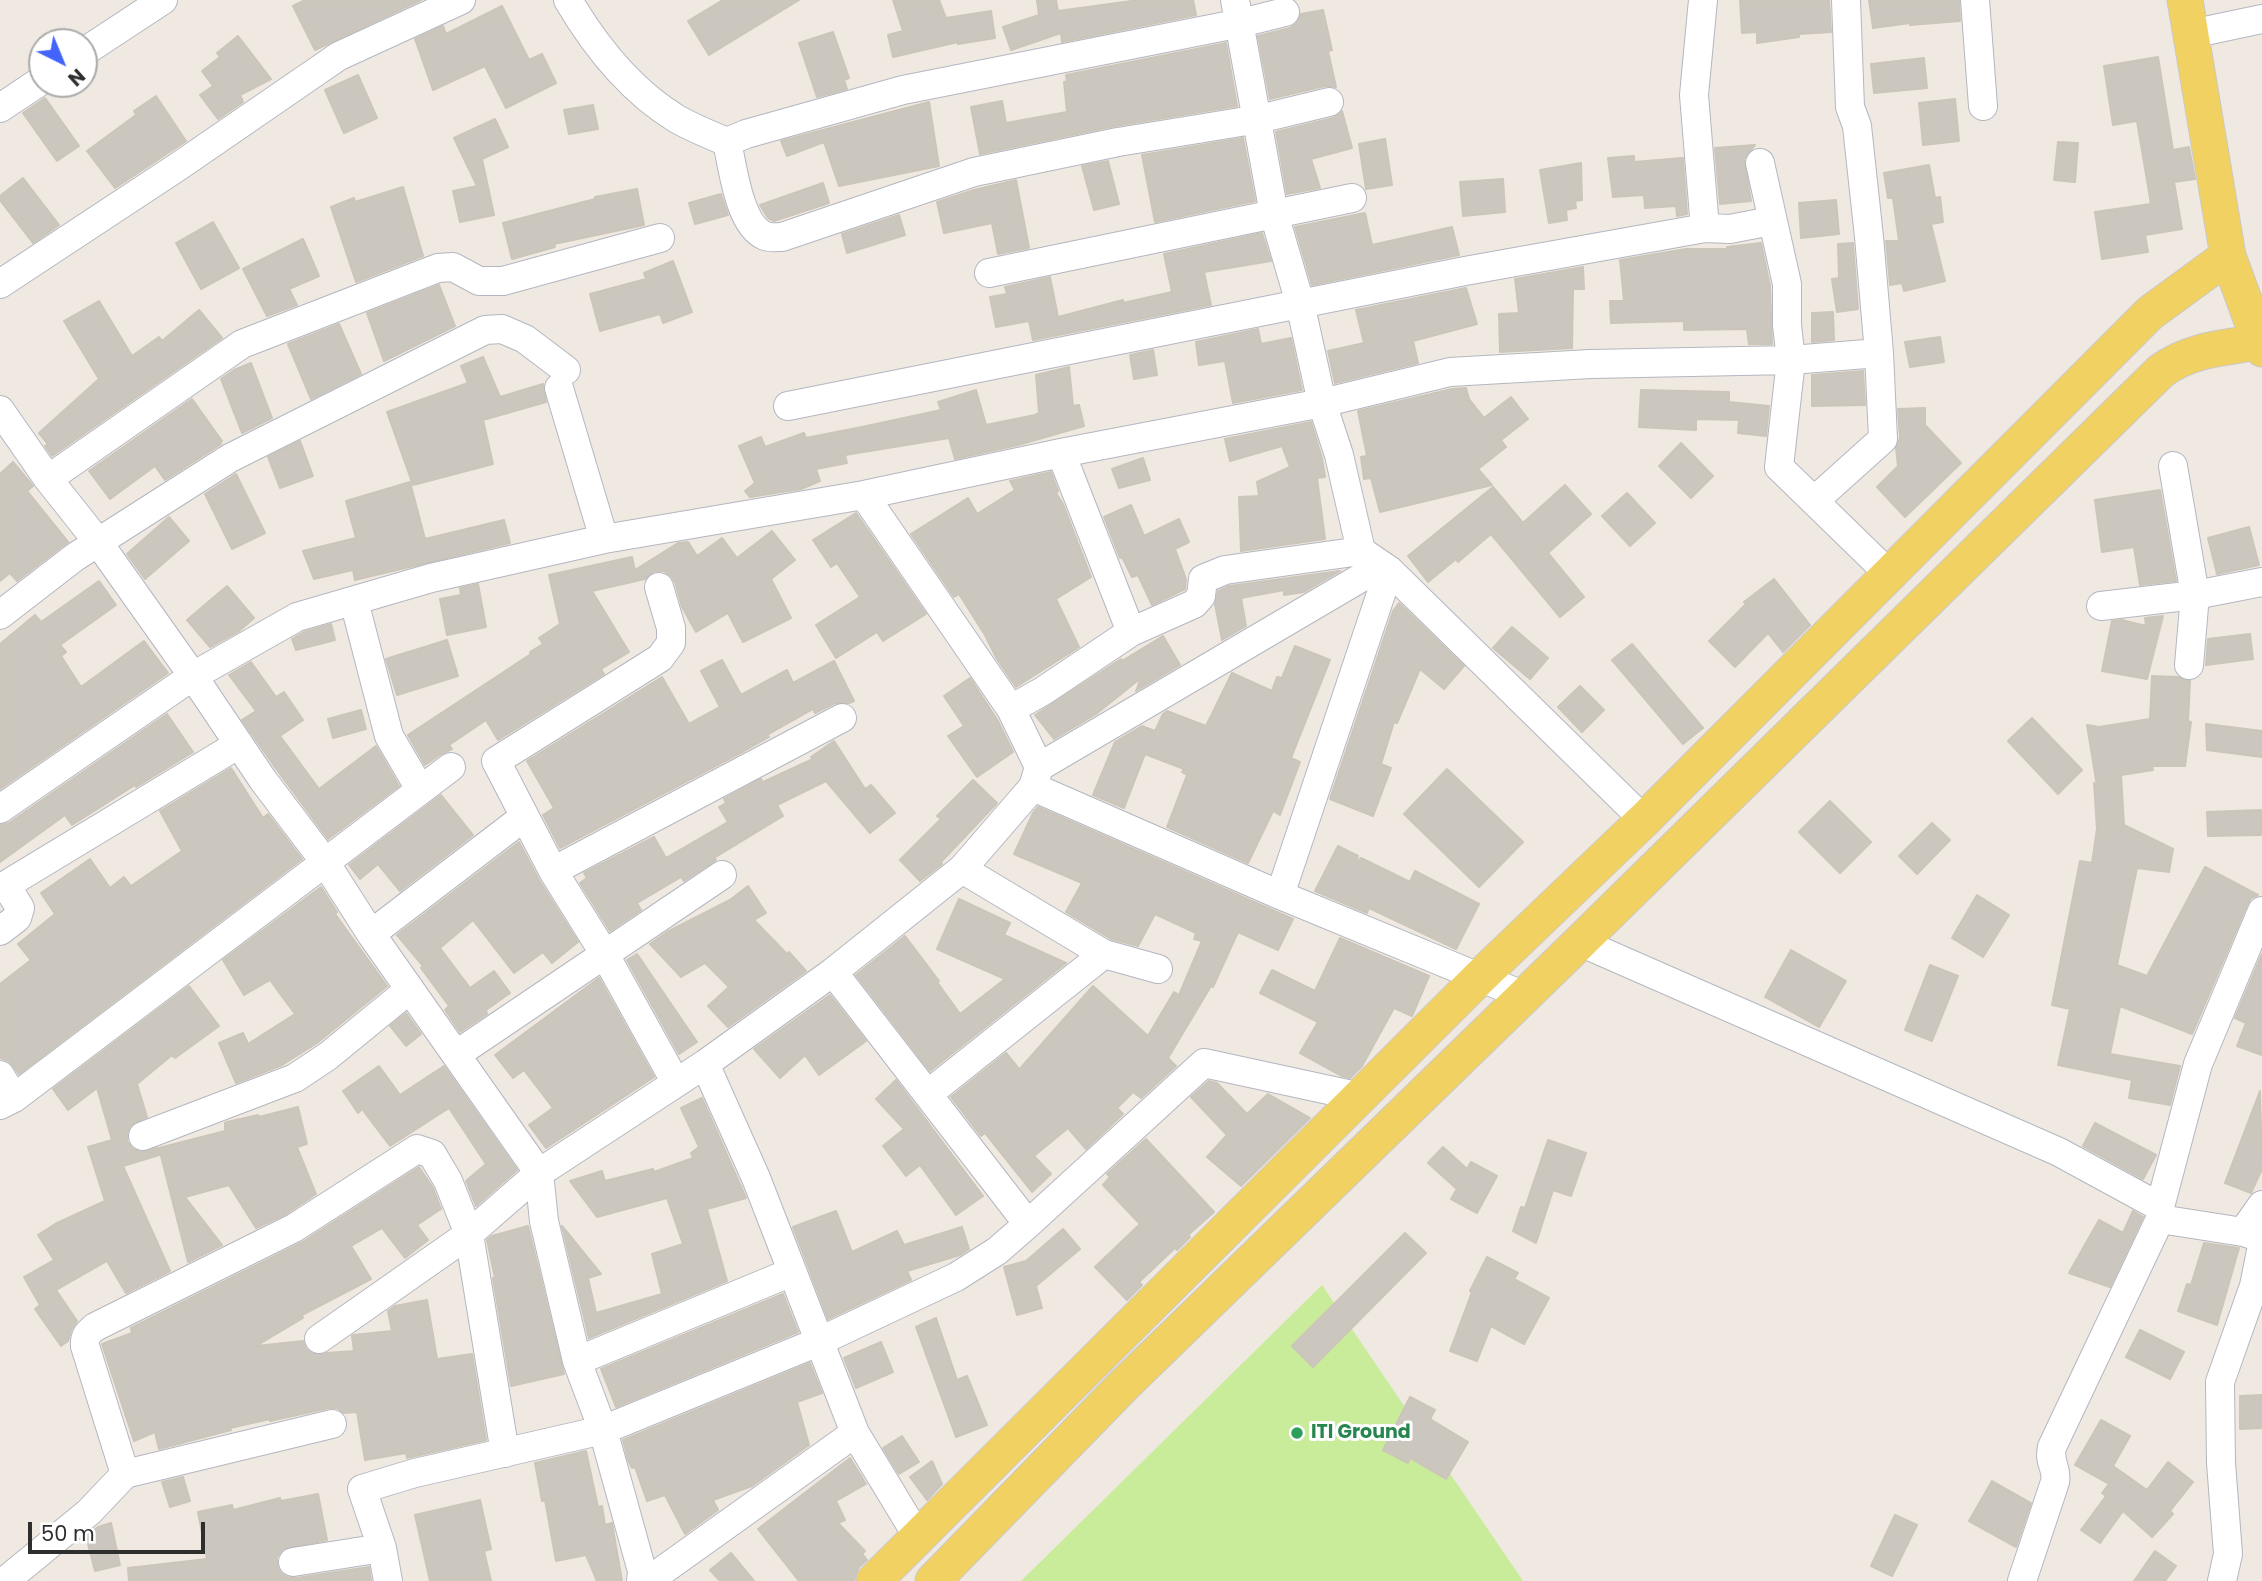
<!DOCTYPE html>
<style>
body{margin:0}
#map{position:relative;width:2262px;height:1581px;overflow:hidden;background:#efe9e1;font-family:Poppins,sans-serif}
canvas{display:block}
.north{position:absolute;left:28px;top:28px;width:70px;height:70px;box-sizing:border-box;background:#fff;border:2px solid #ababab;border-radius:50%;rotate:137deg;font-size:19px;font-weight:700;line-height:28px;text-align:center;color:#2e2e2e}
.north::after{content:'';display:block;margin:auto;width:24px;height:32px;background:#4264fb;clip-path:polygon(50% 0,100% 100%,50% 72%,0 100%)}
.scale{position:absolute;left:28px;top:1522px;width:177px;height:32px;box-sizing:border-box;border:4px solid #2e2e2e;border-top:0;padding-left:9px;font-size:21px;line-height:24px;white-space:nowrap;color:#2e2e2e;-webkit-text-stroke:5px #fff;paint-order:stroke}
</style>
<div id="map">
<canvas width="2262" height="1581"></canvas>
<div class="north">N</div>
<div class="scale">50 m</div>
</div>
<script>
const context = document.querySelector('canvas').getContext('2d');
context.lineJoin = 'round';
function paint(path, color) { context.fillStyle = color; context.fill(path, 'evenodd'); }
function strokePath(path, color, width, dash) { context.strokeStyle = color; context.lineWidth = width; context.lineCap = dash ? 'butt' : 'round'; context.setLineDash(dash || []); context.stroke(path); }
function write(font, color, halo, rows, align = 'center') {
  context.font = font + ' Poppins,sans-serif'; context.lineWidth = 6; context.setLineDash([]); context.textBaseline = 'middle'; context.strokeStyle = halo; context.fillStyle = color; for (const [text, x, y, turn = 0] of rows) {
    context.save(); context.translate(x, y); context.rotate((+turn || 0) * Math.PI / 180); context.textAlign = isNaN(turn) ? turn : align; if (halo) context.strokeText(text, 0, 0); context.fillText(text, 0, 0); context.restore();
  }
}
paint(new Path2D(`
 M1322,1285l201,296h-502z`), '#c9ec9a');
const building = new Path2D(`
 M305,0h116l-106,50 -22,-44z
 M723,0h76l-90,55 -21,-34z
 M893,0h46l7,18 45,-7 4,27 -37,6v-2l-65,15 -5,-22 15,-4z
 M1037,0h19l2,11 81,-11h54l3,15 -134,27 -1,-9 -50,17 -8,-23 36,-12z
 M1740,0h89l2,32 -32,2v3l-42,6v-11l-15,1z
 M1869,0h90l1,21 -50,4v-2l-37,5z
 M502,6l27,54 13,-6 14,29 -50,25 -21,-42 -52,24 -18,-51 28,-13 3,8z
 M1323,10l9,40 -4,1 8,36 -11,-1 -55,13 -12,-63 32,-8 7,-5 4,-9z
 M833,32l16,46 -5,2 3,9 -30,8 -18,-54z
 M238,36l33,43 -31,16 3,7 -25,17 -18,-24 13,-9 -11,-15 18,-14 -3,-4z
 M1226,43l11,63 -122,20 -135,28 -9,-47 31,-6 4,22 61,-11 -3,-30 3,-1 -1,-6z
 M2158,57l15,93 16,-3 6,32 -21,3 8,47 -37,6 3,17 -46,7 -7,-47 56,-8 -14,-83 -24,4 -9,-59z
 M1924,58l3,30 -53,5 -3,-29z
 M358,75l19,43 -33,15 -19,-43z
 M156,96l30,45 -71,47 -28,-37 49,-36 -2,-4z
 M45,98l34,48 -22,15 -34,-48z
 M1955,99l4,42 -36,4 -4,-42z
 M929,102l10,64 -100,20 -15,-44 -37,14 -6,-15z
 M593,105l5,24 -29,5 -5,-24z
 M1342,111l10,37 -41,11 9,29 -33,6 -11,-62 57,-14z
 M495,119l13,28 -26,12 12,56 -34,7 -7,-31 24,-5 -23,-48z
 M1243,138l12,63 -100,21 -13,-67z
 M1385,139l7,46 -26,4 -7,-45z
 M2058,142l20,1 -3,39 -21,-2z
 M1755,145l-11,14 7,42 -31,3 -5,-56z
 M1634,156v6l49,-4 4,56 -10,2 -1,-10 -31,2 -1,-13 -31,2 -5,-39z
 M1108,161l11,43 -25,6 -12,-44z
 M1581,163l1,37 -7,1 1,7 -10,2 1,10 -18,3 -9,-53z
 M1929,165l6,33 5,-1 3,25 -12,2 14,57 -41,10 -2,-8 -12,2 -4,-44h13l-6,-43h-5l-4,-25z
 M23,178l36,47 -26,18 -33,-43v-4z
 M1503,179l2,33 -42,4 -3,-34z
 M1016,180l13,68 -31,6 -6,-31 -48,10 -7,-31 37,-12z
 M823,183l6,20 -55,18 -6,-3 -8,-13z
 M403,187l20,69 -67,26 -25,-75 23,-9 1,4z
 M637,189l7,36 -90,19 1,3 -43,12 -9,-36 92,-24v-2z
 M721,194l7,21 -33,9 -6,-21z
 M1836,200l3,34 -38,4 -2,-35z
 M1365,213l7,32 80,-18 7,28 -147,30 -17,-58z
 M899,215l6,20 -58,18 -5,-19z
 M213,222l26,46 -38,21 -25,-46z
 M1262,233l9,28 -67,11 7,33 -178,35 -4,-19 -33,6 -6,-30 17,-3 -2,-7 45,-10 8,40 65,-17v3l49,-11 -8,-38z
 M303,239l16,37 -30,13 8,16 -30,11 -24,-47z
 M1761,243l9,43 2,58h-23l-2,-15 -63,1v-9l-73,2 -1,-22h14l-4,-41 66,-11h41v-2z
 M1853,243l5,66 -21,3 -5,-33 7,-1 -1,-34z
 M673,261l19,51 -29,11 -3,-9 -60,17 -10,-37 56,-15 -2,-6z
 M1583,267l1,22h-11l-1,59 -72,4 -1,-38 20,-1 -4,-34z
 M439,285l16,41 -71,35 -17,-48z
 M1466,288l11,36 -64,17 5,22 -83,20 -7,-32 36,-8 -8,-33z
 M99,301l33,55 27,-19 3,4 37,-31 23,28 -170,118 -7,-10 3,-2 -9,-11 60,-54 -35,-58z
 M1833,312l1,28 -22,2v-29z
 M339,324l22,50 -50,25 -23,-55z
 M1258,329l3,15 30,-6 11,52 -69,13 -8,-42 -26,4 -3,-23z
 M1940,337l4,25 -34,5 -5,-25z
 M1153,350l4,25 -23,4 -4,-24z
 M483,357l17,40 43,-13 3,18 -63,18 10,44 -80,21 -26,-73 81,-29 -7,-17z
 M251,363l21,55 -30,15 -21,-54 13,-9z
 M1069,367l4,39 6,-1 5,21 -66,19 -63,14 -6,-21 -104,17 2,8 -31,6 4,12 -19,8 -51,8 -5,-6 10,-8 -16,-37 22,-9 4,10 39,-14 2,5 56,-11 79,-17 -3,-8 38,-12 10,35 49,-10 4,-2 -3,-38z
 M1863,371l2,34 -53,1v-31z
 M1466,388l3,11 15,19 27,-21 17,22 -27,21 5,7 -28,22 14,16 -112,27 -9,-34 -7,1 -3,-22 6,-1 -9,-45 94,-22z
 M1641,390l88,2v10l40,4 -3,30 -28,-3 1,-13 -43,-1v11l-57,-3z
 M192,399l30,42 -2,1 1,2 -56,36 -10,-14 -45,33 -21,-28z
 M1925,408v17l36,38 -56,54 -28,-30 21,-21 -2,-18 4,-10 -2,-29z
 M1311,422l11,36 3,19 -8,1 8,61 -84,12 -2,-54 20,-1 -2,-14 33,-15 -8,-21 -52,15 -5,-22z
 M300,441l13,35 -33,12 -12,-31z
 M1681,443l32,33 -22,22 -32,-32z
 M1143,458l7,22 -31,8 -7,-19z
 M13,462l20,24 -6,5 41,51 -51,39 -7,-8 -10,8v-107z
 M1051,472l7,19 -2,2 7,11 28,73 -35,22 23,48 -63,40 -19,-28 -12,-24 -26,-41 -5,3 -43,-63 57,-36 9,16 38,-24 -5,-9z
 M236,474l29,59 -33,16 -27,-55z
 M410,482l15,57 79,-19 6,23 -155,37 -2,-10 -39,9 -11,-28 53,-13 -10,-37z
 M1565,485l26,29 -43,39 36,44 -24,20 -69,-83 -33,28 -2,-3 -28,23 -20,-26 85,-69 30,36z
 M2160,490l16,91 -36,4 -6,-38 -32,5 -7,-52z
 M1627,493l28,30 -25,23 -28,-30z
 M1131,505l13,31 35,-17 10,23 -14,7 11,30 -1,10 -33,16 -14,-30 -6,2 -10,-20 -2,1 -16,-41z
 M856,513l70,101 -43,27 -6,-9 -41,26 -20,-33 44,-28 -23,-34 -6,4 -18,-27z
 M169,517l20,24 -44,38 -18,-25z
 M2249,527l10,38 -42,9 -9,-36z
 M772,531l23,29 -24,19 20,39 -48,24 -15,-29 -32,19 -14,-25 -7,-25 -4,-6 -7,-5h-10l-9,8 -53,12 37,61 -28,17 3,5 -106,66 -12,-20 -37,25 3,4 -11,5 -16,11 -17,-30 123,-81 -1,-2 13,-8 -4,-6 21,-14 -11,-49 83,-18 3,13 43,-27 10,-1 9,14 25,-18 15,20z
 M1340,571l-36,21 -20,3v-5l-43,8 5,28 -24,14 -7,-36 3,-13 11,-5z
 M1774,579l36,46 -27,27 -15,-19 -33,34 -26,-26 37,-37 -2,-2z
 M99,581l17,24 -56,40 6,7 -5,4 20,31 63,-46 24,32 -168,116v-145l35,-29 6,7z
 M478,584l8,43 -39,8 -7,-36 21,-4 -1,-7z
 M227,586l27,32 -15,13 -29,16 -23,-27z
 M1399,603l65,63 -20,23 -24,-20 -23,54 -3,-1 -13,42 10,4 -18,48 -43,-17 63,-188z
 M2163,616l-16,63 -45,-8 10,-50 10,-1 24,6 -1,-8z
 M331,624l4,16 -39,10 -4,-11 12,-7z
 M1512,627l36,31 -18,21 -37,-31z
 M2250,634l3,25 -47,6 2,-26z
 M1163,636l17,29 -44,26 5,-13 -45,36 -42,25 -19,-24 86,-56 1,2z
 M447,640l11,36 -61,19 -11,-36z
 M1632,644l71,84 -20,16 -71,-84z
 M1295,646l35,14 -39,98 9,4 -20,53 -7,-4 -25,52 -81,-36 20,-52 -5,-3 2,-3 -39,-15 -21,54 -31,-13 22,-53 27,-16 13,5 8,-17 4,-3 39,15 26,-53 40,18 5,-14 5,1z
 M722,660l19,35 46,-25 6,13 41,-22 20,40 -5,2h-14l-20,10 -2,-4 -46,26 2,2 -25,14 -184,97 -17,-33 11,-7 -27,-47 135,-84 27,47 31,-17 -19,-36z
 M251,662l25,35 8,-5 19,28 -23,16 39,53 57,-43 23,40 -71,53 -51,-69 -35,-50 14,-9 -27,-36z
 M2152,676l26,1 12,4 -2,40 3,1 -6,44h-33l1,4 -32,5 3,50 49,24 -4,23 -32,-4 -20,97 30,11 58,-109 53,28 -7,3 -4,7 -55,129 -72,-28 -10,48 70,12 -10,39 -41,-7 3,-18 -74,-15 12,-56 -18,-4 28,-144 12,2 5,-34 -3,-46 3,3 -10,-61 12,2 51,-8z
 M970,678l28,43 15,31 -36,25 -29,-41 16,-10 -20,-30z
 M1580,686l24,24 -22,22 -24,-25z
 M361,710l5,19 -33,9 -5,-19z
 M167,714l26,38 -57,35 -1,-2 -63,40 -7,-10 -65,47v-37l9,-2z
 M2032,718l50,52 -24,24 -50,-53z
 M2206,724l56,7v26l-55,-7z
 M834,741l31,48 6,-4 24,28 -25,20 -44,-52 -49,24 6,11 -69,42 2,2 -32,21 -3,-4 -44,26 4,7 -31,21 -30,-48 7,-5 -3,-5 70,-36 12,21 62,-36 -9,-15 7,-4 -2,-4 37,-20 2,3 50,-23 -2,-2z
 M231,768l32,50 5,-4 34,45 -283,215 -10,-13 -9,-3v-74l31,-24 -13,-16 37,-30 -14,-21 49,-34 20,29 14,-11 7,9 51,-35 -22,-40z
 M1447,769l76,73 -44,45 -75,-73z
 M973,780l24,23 -56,59 1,2 -22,17 -20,-21 41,-41 -4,-3z
 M441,795l32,40 -73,56 -22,-27 -18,15 -11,-14z
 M1830,801l41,41 -31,31 -41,-41z
 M1038,807l255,112 -15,31 -40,-18 -25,55 -2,-1 -43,72 8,8 -35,32 -8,-6 -16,16 6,6 -37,35 -18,-21 -34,28 17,18 -19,18 -47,-59 -4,3 -30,-39 55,-44 13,16 -1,2 75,-85 55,50 26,-44 5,3 23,-54 -8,-2 2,-6 -41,-19 -17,32 -27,-7 -45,-27 16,-29 -68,-29 19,-41z
 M2261,810v25l-53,1 -1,-24z
 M1932,823l18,17 -33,34 -18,-18z
 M519,842l20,38 39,62 -26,21 -9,-11 -29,21 -41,-53 -33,28 30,40 24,-17 16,22 -24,17 1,4 -27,18 -15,-22 4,-4 -28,-38 2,-2 -26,-31z
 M1338,846l20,10 -3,8 6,-6 49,24 5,-11 64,33 -23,45 -87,-41 -2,5 -52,-22z
 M748,886l18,27 -12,7 33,34 2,-2 17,19 -78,56 -20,-21 21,-19 -24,-24 -24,14 -31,-33 17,-12 63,-32z
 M321,887l16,25 -2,2 52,72 -70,57 -35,22 -46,18 -17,-40 24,-10 5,11 47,-30 -25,-34 -26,15 -21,-35z
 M1977,895l32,20 -26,42 -31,-19z
 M959,899l51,24 -6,12 62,28 -136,108 -74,-96 49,-39 34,45 -2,1 23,32 45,-35 -68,-30z
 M1340,938l89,38 -17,40 -18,-8 -32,58 -12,12 -8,-2 -42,-23 18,-31 -58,-29 12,-23 43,21z
 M1791,950l55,31 -27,46 -54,-30z
 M637,954l60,88 -18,12 -52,-94z
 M2262,954v101l-25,-9 9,-23 -11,-5z
 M1930,965l28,11 -26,65 -27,-11z
 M599,978l55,99 -108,71 -17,-23 24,-17 -29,-38 -11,8 -18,-23z
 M189,986l30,40 -44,32 -3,-3 -35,29 10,33 -17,9 -3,8v7l5,7 8,4 17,-4 2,7 -36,11 47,105 -44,22 -19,-32 -51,29 21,31 -6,9 -3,11 -7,5 -26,-37 5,-4 -16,-28 30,-17 -16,-25 17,-11 50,-23 -17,-54 24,-7 -15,-52 -29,22 -15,-21z
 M830,995l36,46 -47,34 -14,-20 -25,23 -26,-29z
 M406,1013l15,21 -15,12 -16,-20z
 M379,1066l21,29 44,-29 73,104 -41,36 -10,-25 20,-17 -37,-56 -59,38 -28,-37 -4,4 -15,-22z
 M896,1080l87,116 -27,19 -36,-50 -14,11 -23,-30 21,-17 -28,-30z
 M1209,1081l8,2 30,31 21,-20 42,24 -69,68 -34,-29 20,-22 -36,-38z
 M2260,1091l2,78 -11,24 -26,-10z
 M702,1098l44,100 -39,11 20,72 -138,57 -27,-112 39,48 -13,4 8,35 66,-19 -10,-40 31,-10 -16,-46 -70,19 -27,-36 32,-10 3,10 48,-12 1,3 39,-14 -2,-5 8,-6 -18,-39z
 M298,1107l9,37 -10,3 19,47 -30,20 -30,14 -27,-43 -44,12 37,48 -34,17 -29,-114 66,-17v-8l2,-1 31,-7 1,2z
 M2095,1123l61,32 -13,24 -60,-33z
 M1146,1139l68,73 -26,23 2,2 -13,13 -2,-2 -36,34 3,3 -15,15 -32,-33 45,-43 -37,-39 7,-8 -3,-3z
 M1548,1140l38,13 -15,43 -18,-6 -17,53 -23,-12 8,-24 4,1z
 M1443,1147l24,22 4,-7 26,14 -20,37 -26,-14 6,-10 -29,-26z
 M419,1167l14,21 8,21 -24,16 11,15 -23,18 -23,-30 -31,18 20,33 -69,36 1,3 -47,28 47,-5 3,8 7,5 41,-3 -2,-15 2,-1 38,-4 -4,-20 7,-5 32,-6 10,59 35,-5 14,86 -79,18 -1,-5 -41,7 -8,-48 -13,1 -7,-5h-8l-59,13v-2l-40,9 1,2 -72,19 -4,-17 -21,9 -32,-97 30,-11 -1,-5 170,-85z
 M836,1211l16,41 45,-21 7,14 58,-18 7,22 -9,6 -53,16 4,9 -83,39 -35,-92z
 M2133,1211l10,6 -33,70 -41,-14 30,-53 24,13z
 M528,1226l36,148 -53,12 -18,-108h2l-8,-38 5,-4z
 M1063,1229l17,20 -44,37 6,22 -25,7 -13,-48 22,-6z
 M1405,1233l21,20 -113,114 -21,-21z
 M2204,1243l35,5 -22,77 -39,-14 9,-27 4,1z
 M1487,1257l31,16 -4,6 35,19 -25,46 -33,-18 -14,35 -27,-10 22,-59 -2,-1z
 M783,1294l15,38 -182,75 -15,-38z
 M936,1318l21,62 10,-4 20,49 -31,12 -40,-110z
 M2140,1330l44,22 -14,27 -44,-22z
 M881,1342l12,30 -37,16 -12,-30z
 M810,1363l12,30 -25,9 12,43 -57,41 -39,14 5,10 -33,24 -20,-39 -18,6 -12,-34 -3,1 -4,-8 -5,-20z
 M2262,1395v33l-22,1v-33z
 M1410,1397l25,13 -5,9 38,23 -22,37 -36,-21 -2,5 -25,-13z
 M2101,1420l29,16 -17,30 34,24 21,-28 25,20 -23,29 3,3 -21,23 -29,-26 -23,32 -19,-13 25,-34 -4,-3 7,-9 -34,-19z
 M902,1436l17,26 -20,12 -16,-26z
 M586,1451l12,56 4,-1 3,19 7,-2 10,58h-25l-11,-26 -30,6 -11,-61 -3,1 -7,-38z
 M850,1458l16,26 -30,17 9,19 -7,3 27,28 -3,3 5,6 -8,7 -5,14h-55l-41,-52z
 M932,1461l10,23 -15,16 -17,-23z
 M183,1477l7,24 -20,6 -8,-25z
 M1992,1481l39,22 -15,44 -47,-26z
 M318,1494l9,46 -44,9 -6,8v8l3,7 6,5 10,1 73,-11 2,14h-242l-1,-13 79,-9 -9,-47 34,-7 1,5 47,-12 1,3z
 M480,1500l11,49 -7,2 7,30h-61l-15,-66z
 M1895,1515l22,10 -25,51 -21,-10z
 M111,1523l9,42 -25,6 -9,-35 12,-9z
 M2155,1551l21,15 -11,15h-31z
 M731,1553l23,28h-34l-10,-11z`);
paint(building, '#cbc7bf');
strokePath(building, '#cbc5ba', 2);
const minor = new Path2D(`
 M568,0c27,46 63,91 109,119 16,9 33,16 50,23l19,-8 157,-44 338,-67 44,-11
 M1235,0l39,214 26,89 22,100 17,52 22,96 28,19 255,250
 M1703,0l-9,95 11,133
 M1975,0l8,106
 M2191,34l71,-15
 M84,52l79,-52
 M0,108l42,-28
 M727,142c6,26 12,83 38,94 5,2 12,1 17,1l192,-65 144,-30 141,-23 70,-17
 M1760,163l27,121v41l4,35 -12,107 109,106
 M989,273l363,-75
 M0,284l179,-118 160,-110 122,-56
 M559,388l45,151
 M788,406l677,-135 240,-43 25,1 41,-8
 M0,410l48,69 194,-135 196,-76 15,-1 26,14h24l157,-43
 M1061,453l70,179
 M2173,466l22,129 -6,70
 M48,479l50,63 95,134 70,104 62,82 46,72 168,239 5,48 33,140 26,69 39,141 -1,10
 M864,495l147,214 28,58
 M1814,501l69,-62 -4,-86 -10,-116 -12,-111 -7,-19 -4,-107
 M354,601l35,135 31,53
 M2101,606l94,-11 67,-13
 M0,615l75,-58 155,-99 255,-128 17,-1 23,10 41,31
 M1011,709l32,-18 88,-59 63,-28 7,-8 2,-17 22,-9 136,-19
 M1033,787l6,-20 342,-201
 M0,809l193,-133 104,-59 134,-39 173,-39 260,-44 197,-42 261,-50 128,-31 140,-8 201,-4 88,-7
 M962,869l142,85 54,15
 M553,871l-57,-110 164,-103 11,-15v-15l-12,-41
 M1280,895l109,-325
 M2262,911l-64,153 -38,143v12l83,13 19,6
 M0,931l17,-13 3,-10 -14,-23 233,-141
 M371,934l153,-117
 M1580,942l479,210 101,55
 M833,972l195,252 176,-161 157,34
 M457,1054l265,-179
 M705,1064l51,114 99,255
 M0,1075l14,23
 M676,1083l-72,-130 -51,-82 289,-153
 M928,1094l176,-140
 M0,1105l14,-7 437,-331
 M143,1136l152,-58 33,-22 82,-67
 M2243,1232l19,-27
 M319,1339l150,-105 70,-61 166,-109 128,-92 129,-103 71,-82 247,108 245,101
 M577,1361l215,-89
 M125,1474l-40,-128c-1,-10 3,-13 10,-19l199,-99 123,-79 15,5 16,27 21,53 36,219
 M293,1562l89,-14
 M5,1581l84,-69 36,-38 207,-50
 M388,1581l-6,-33 -20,-59 53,-16 188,-43 215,-88 138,-65 41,-26 31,-27
 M648,1581l207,-148 63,104
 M2022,1581l33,-99c3,-15 -7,-18 -3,-35l108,-228
 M2222,1581l6,-27 -7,-91 -1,-81 34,-96 8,-40`);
const major = new Path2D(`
 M2185,0l43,256 34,93
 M874,1581l606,-604 164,-157 506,-507 78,-57
 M933,1581l190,-195 457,-444 581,-571c30,-22 63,-23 98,-29`);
strokePath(minor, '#b4b7c1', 30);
strokePath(major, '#c9c9c9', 37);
strokePath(minor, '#fff', 28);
strokePath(major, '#f2d163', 35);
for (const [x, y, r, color] of [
 [1297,1433,7,"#2e9e5b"]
]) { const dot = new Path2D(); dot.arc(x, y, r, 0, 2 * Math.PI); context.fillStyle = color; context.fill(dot); strokePath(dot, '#fff', 2.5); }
write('bold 19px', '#27864d', '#fff', [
 ["ITI Ground",1311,1433]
], 'left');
</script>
